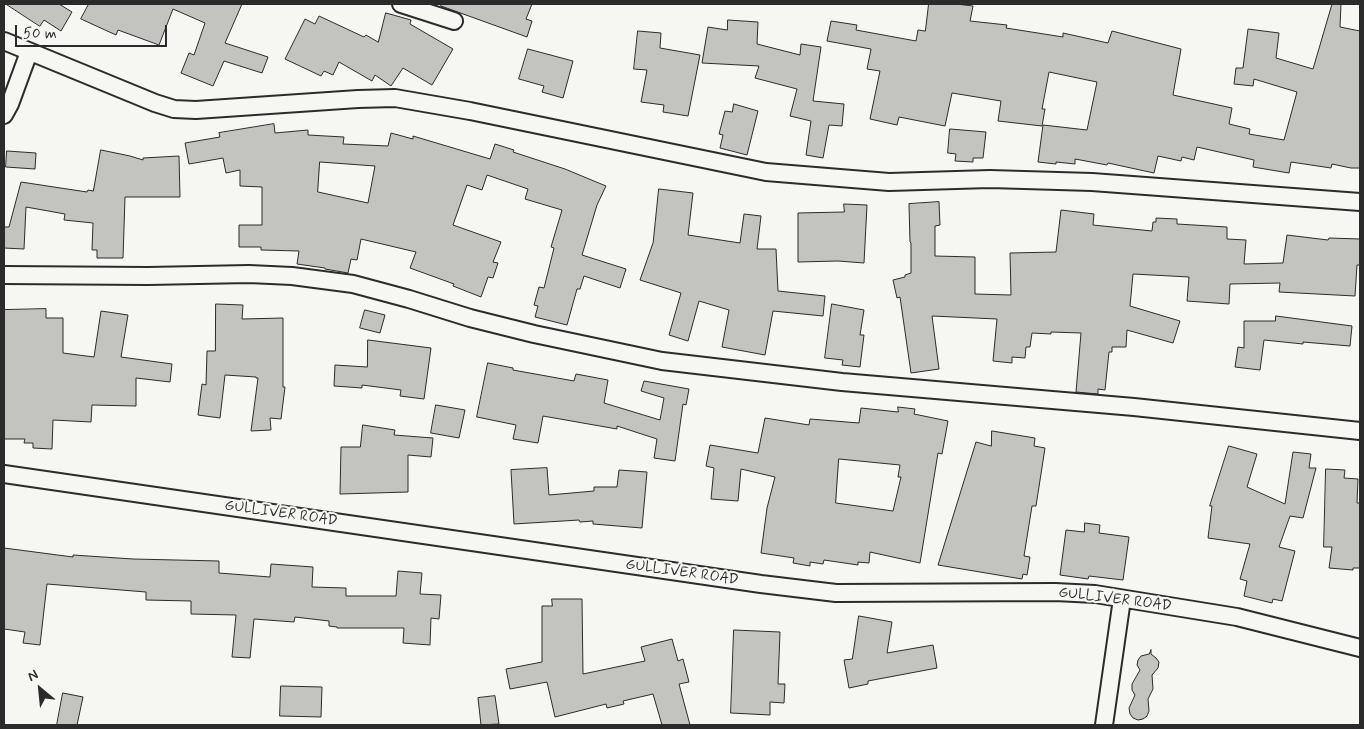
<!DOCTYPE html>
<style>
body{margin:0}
#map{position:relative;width:1364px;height:729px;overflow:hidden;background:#f6f6f2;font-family:Mynerve,sans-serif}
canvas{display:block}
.frame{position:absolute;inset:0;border:5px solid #2b2b2b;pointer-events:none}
.north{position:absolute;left:15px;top:664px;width:50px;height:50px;-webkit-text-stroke:4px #f6f6f2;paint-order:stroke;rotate:332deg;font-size:14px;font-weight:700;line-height:20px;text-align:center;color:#2b2b2b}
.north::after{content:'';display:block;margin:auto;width:18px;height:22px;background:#2b2b2b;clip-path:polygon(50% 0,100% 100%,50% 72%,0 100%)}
.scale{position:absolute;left:15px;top:25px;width:152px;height:22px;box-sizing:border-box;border:2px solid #2b2b2b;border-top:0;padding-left:6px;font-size:15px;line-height:18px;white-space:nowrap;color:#2b2b2b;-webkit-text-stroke:4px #f6f6f2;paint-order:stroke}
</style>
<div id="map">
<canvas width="1364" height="729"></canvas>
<div class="frame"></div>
<div class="north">N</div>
<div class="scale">50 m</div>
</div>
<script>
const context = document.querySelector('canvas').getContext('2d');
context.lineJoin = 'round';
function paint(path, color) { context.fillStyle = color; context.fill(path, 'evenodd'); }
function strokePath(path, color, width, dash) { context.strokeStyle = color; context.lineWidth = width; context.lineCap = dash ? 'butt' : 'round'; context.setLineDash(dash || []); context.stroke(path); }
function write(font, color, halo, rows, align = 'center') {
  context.font = font + ' Mynerve,sans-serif'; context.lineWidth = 4; context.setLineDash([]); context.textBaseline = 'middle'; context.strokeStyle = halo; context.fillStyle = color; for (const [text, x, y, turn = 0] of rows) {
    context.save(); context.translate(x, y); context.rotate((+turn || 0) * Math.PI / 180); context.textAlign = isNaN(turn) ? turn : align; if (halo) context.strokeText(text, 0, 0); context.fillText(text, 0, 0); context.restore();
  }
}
const building = new Path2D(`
 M6,4h53l13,8 -11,19 -17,-11 -4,6z
 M89,4h153l-17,39 43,14 -6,16 -38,-12 -11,25 -32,-13 8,-20 5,2 11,-32 -32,-14 -14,36 -41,-15 -2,5 -35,-16z
 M442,4h90l-6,15 6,2 -5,16 -86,-31z
 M929,4h27l17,2 -3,15 37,4 -1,3 57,9v-4l45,10 4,-12 69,18 -8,46 59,13 -3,16 21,5 -1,5 35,6 13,-48 -43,-13 -1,7 -19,-2 2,-16h7l5,-39 31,4 -3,25 37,11 19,-65h9l-1,23 20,4v137h-9l-19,-4 -1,4 -40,-6 -2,11 -36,-6 1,-7 -57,-13 -3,13 -12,-3 -1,4 -23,-5 -4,17 -46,-10 -1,2 -32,-6v5l-19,-2v2l-18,-2 5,-37 44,5 10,-48 -48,-10 -7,37h3l-3,17 -44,-5 3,-20 -49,-8 -7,33 -46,-9 -2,8 -27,-6 10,-48 -13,-2 4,-20 -44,-8 4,-20 26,4 -1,5 60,11 2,-11 7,1z
 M386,13l25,7 -1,4 43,25 -21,36 -29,-17 -12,18 -16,-11 -3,6 -33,-19 -6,13 -9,-4 -3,5 -36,-17 20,-40 10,5 4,-8 45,21 2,-2 12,7z
 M728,20l30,2 -1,22 43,11 1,-11 20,3 -8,54 31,3 -2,22 -13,-1 -6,33 -17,-3 5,-34 -21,-5 7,-27 -42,-11 4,-12 -57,-3 6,-36 19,3z
 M638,31l23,2 -1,15 40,7 -12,61 -25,-4 1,-7 -23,-3 6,-32 -13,-1z
 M528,49l45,12 -10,37 -21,-6 2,-6 -25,-7z
 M734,104l24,7 -11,44 -27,-7 3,-13 -4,-1 6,-23 7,1z
 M274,124l1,9 33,-3v5l36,2 -1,7 45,2 3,-13 22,6v-3l77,23 5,-15 19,6 -1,2 52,17 41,17 -9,19 -15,50 44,14 -6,19 -36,-12 -4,13h-3l-10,36 -32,-8 3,-11 -4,-1 5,-18 5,1 10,-40 -3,-1 11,-37 -37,-11 3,-10 -41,-14 -5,15 -15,-5 -14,40 48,17 -8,20 5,1 -5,15 -5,-1 -7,20 -28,-11 1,-2 -44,-16 6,-16 -55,-13 -4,21 -6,-1 -3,14 -23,-4v-1l-28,-4 2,-13 -38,-1v-3h-22v-22h23v-38l-22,-1v-16l-14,3 -3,-15 -34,6 -4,-21 35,-6 -1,-4zM320,162l55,4 -7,37 -50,-11z
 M950,129l36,3 -3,26h-10v4l-18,-1 1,-7 -8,-1z
 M101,150l29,6 13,4v-2l36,-2 1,41h-55l-2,61h-26v-8h-5l1,-27 -29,-3 1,-6 -39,-7 -2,42 -20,-1v-21h5l12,-45 66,10 1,-2 5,1z
 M7,151l29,2 -1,16 -29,-2z
 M659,189l34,4 -5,42 52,8 4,-29 17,2 -4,33h19l2,42 47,5 -2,20 -50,-5 -8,44 -43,-8 7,-37 -30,-9 -11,40 -19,-6 12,-42 -41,-13 13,-37z
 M939,202l1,23 -5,1v30l40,1v37l36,1 -1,-42 46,-1 5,-42 33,4 -1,11 59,6 1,-9h3v-4l21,1v5l50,3v12l19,1 -2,24 39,-1 4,-28 41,5 1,-2 31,1v26h-3l-2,31 -76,-4 1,-9 -50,1 -1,20 -42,-3 2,-24 -56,-3 -3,32 50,15 -7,22 -46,-13 -1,17h-14v5h-3l-4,38 -7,-1v5l-22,-2 5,-59 -30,-1v2l-19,-1 -2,14h-4l-1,11 -13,-1v6l-19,-2 4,-42 -65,-3 7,53 -28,4 -11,-76 -3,1 -4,-18 12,-3v-2l6,-2v-30l-1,-1 -1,-38z
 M844,204l23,1 -3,58 -26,-2 -40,1v-49l46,-1z
 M216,304l27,1 -1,14 41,-1v69h2l-4,32 -11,-1 1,12 -20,1 7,-53h-2v-1l-31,-2 -5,43 -22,-3 4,-31 4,1 1,-34h8z
 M832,304l32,6 -4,25h4l-4,32 -18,-2 1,-5 -18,-2z
 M46,309v9h17v35l31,4 7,-46 27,4 -7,42 51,7 -2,18 -34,-4v28l-44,-1 -1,17 -38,-2 -1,29 -19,-1v-5h-9l1,-4h-21v-129z
 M365,310l20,5 -5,18 -20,-5z
 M1276,316l76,10 -2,20 -47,-4v2l-39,-4 -4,30 -25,-3 3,-20 6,1v-27h31z
 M368,340l63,8 -7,51 -24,-3 1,-6 -39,-5v3l-28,-2 1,-21 32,2z
 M488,363l25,5v2l61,11 2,-7 32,6 -4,23 56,17 4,-22 -23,-7 3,-10 45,8 -3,16 -3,-1 -8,57 -21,-3 3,-19 -40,-13v3l-74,-13 -5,27 -25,-4 3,-14 -39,-8z
 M436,405l29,5 -6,28 -28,-5z
 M898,407l17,2 -1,5 34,7 -6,33 -4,-1 -18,110 -50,-11 -1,11 -11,-1v3l-34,-5 -1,4 -13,-2v4l-17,-3 1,-5 -33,-5 6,-45 8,-31 -34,-8 -3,32 -27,-2 3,-31 -8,-2 4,-21 48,8 7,-35 44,7 1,-6 49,4 2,-15 37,4zM839,459l61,6 -2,12h3l-8,34 -57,-8z
 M363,425l32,5 -1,5 39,3 -2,19 -23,-2v37l-68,2 1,-47h19z
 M992,431l43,7 -1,8 11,2 -9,58h-4l-8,50 6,1 -3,18 -4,-1 -1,5 -84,-14 38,-123 15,4z
 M1229,446l28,8 -10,33 38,17 8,-52 18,2 -2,14h7l-13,50 -13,-2 -11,31 16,4 -13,50 -9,-2 -1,4 -28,-7 3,-15 -7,-2 10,-35 -42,-6 4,-32h-2z
 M547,468l2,27 45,-4v-4h23l2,-17 28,2 -5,56 -49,-4v-3l-13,1 -1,-2 -65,4 -3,-54z
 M1326,469l19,1 -1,8 14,1 -1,24h3v65h-7v2l-24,-2 3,-21h-8z
 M1085,523l15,2 -1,8 30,4 -6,43 -34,-4 -1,3 -28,-4 6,-45 18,2z
 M4,548l69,9v-2l60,4 86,2v12l51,4 1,-13 42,3 -1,20 34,1v8h50l2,-25 24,2 -2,21 21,1 -2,24 -8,-1 -1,27 -27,-2 1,-15h-67v-1l-8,-1v-5l-34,-4 -1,5 -40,-3 -4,39 -18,-1 4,-42 -45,-1v-13l-45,-1v-8l-99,-8 -7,61 -17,-2 2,-11 -21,-3z
 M552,599h30l1,75 62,-13 -4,-14 31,-8 6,22 5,-2 6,23 -10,2 11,41h-28l-9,-31 -30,7 1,3 -17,4 -1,-4 -51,13 -8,-35 -37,7 -4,-20 36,-7v-56h10z
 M859,616l33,6 -5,31 46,-8 4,23 -69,13v3l-19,4 -5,-28 8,-1z
 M734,630l46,2 -2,52h7l-1,19 -14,-1v13l-39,-2z
 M1151,650v4l5,4 3,4 -1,6 -6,7 1,14 -5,10 1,12 -2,5 -4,3 -5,1 -5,-2 -3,-4 -1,-6 6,-13 -3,-5v-6l8,-14 -3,-5 1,-5 3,-4 8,-2z
 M281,686l41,1 -1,30 -41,-1z
 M63,693l20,4 -6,28h-20z
 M495,696l4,28 -18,1 -3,-27z`);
paint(building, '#c3c3c0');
strokePath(building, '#2b2b2b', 1);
const street = new Path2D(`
 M401,4l53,17
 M4,41l151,62 19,6 22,1 162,-11 37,-1 75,13 296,61 123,10 101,-3 102,3 268,20
 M4,115l6,-11 19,-52
 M4,275l144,1 101,-2 43,2 61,8 56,15 61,19 64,16 128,27 180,21 292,25 226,24
 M4,474l757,110 75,9 219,-1 40,2 142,23 123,31
 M1104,725l18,-126`);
strokePath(street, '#2b2b2b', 20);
strokePath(street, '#f6f6f2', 16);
write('15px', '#2b2b2b', '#f6f6f2', [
 ["GULLIVER ROAD",281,514,8],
 ["GULLIVER ROAD",682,573,8],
 ["GULLIVER ROAD",1115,600,7]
]);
</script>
